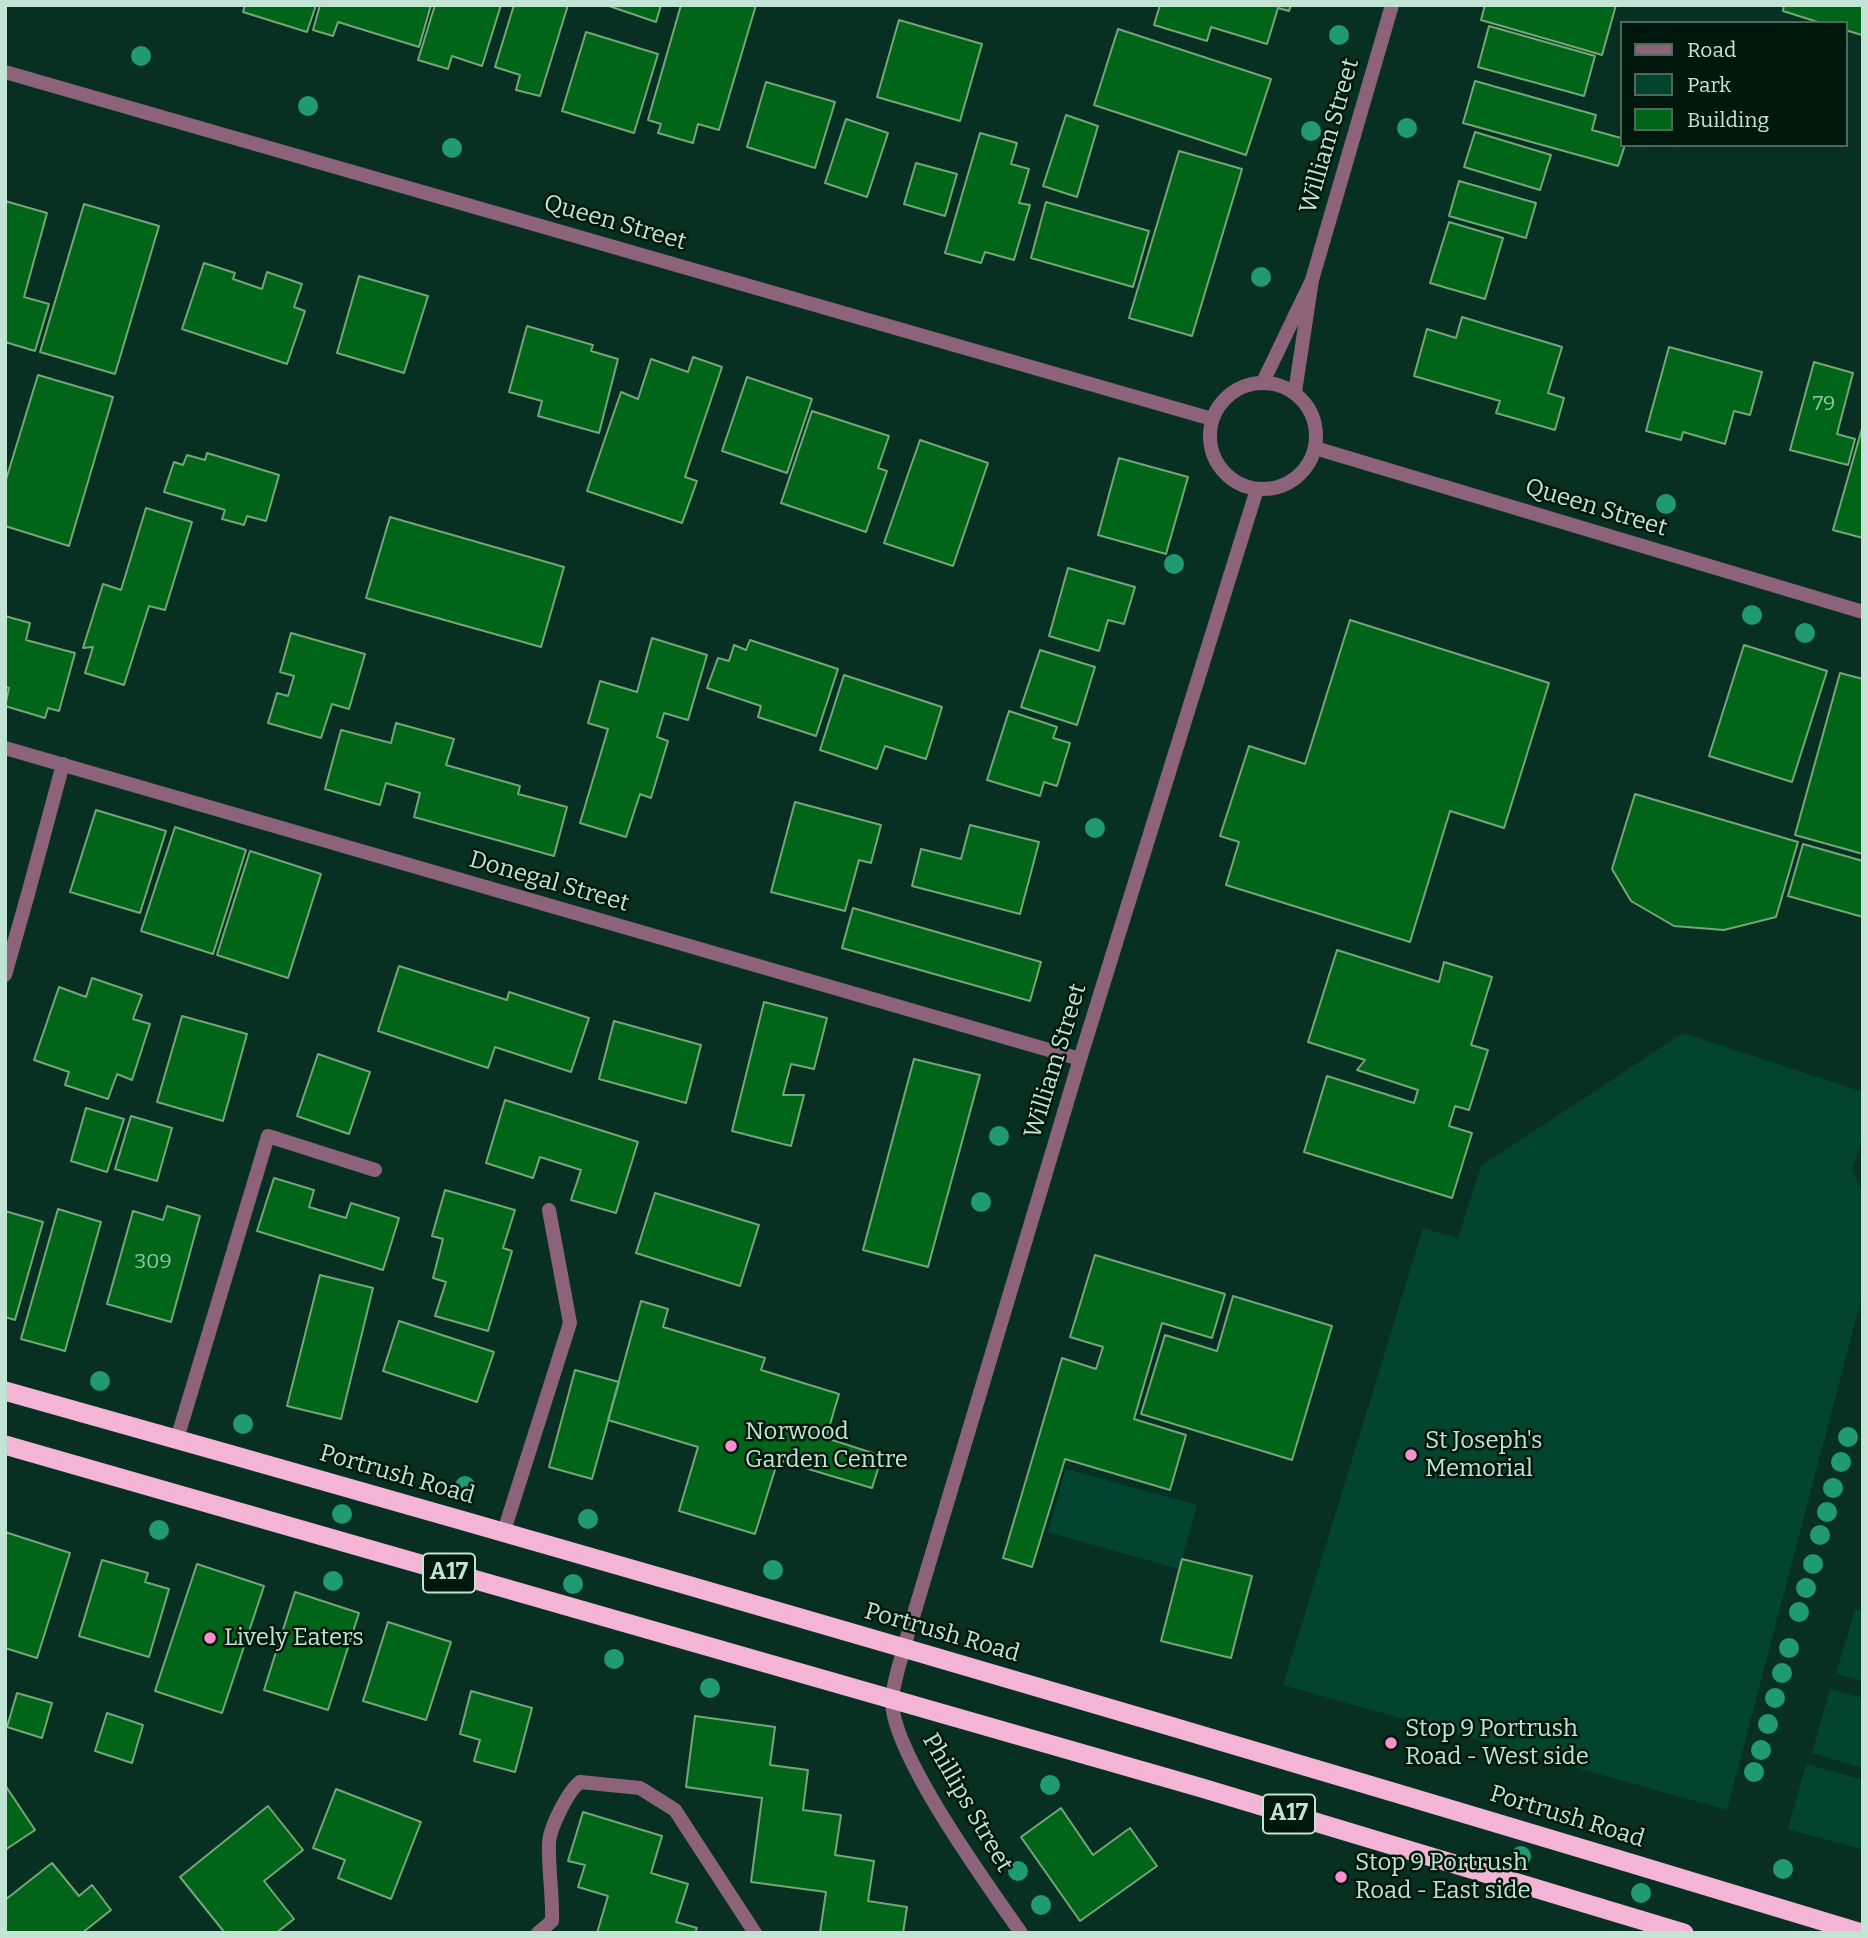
<!DOCTYPE html>
<style>
body{margin:0}
#map{position:relative;width:1868px;height:1938px;overflow:hidden;background:#073022;font-family:Bitter,serif}
canvas{display:block}
.frame{position:absolute;inset:0;border:7px solid #c1e4d4;pointer-events:none}
.legend{position:absolute;left:1620px;top:21px;width:228px;height:126px;box-sizing:border-box;background:#00170c;border:2px solid #4d695c;margin:0;padding:9px 12px;list-style:none;font-size:21px;color:#c1e4d4}
.legend li{display:flex;align-items:center;gap:14px;height:35px}
.legend b{width:35px;border:2px solid #4d695c}
</style>
<div id="map">
<canvas width="1868" height="1938"></canvas>
<div class="frame"></div>
<ul class="legend">
<li><b style="height:9px;background:#8c637a"></b>Road</li>
<li><b style="height:19px;background:#02442f"></b>Park</li>
<li><b style="height:19px;background:#006518"></b>Building</li>
</ul>
</div>
<script>
const context = document.querySelector('canvas').getContext('2d');
context.lineJoin = 'round';
function paint(path, color) { context.fillStyle = color; context.fill(path, 'evenodd'); }
function strokePath(path, color, width, dash) { context.strokeStyle = color; context.lineWidth = width; context.lineCap = dash ? 'butt' : 'round'; context.setLineDash(dash || []); context.stroke(path); }
function write(font, color, halo, rows, align = 'center') {
  context.font = font + ' Bitter,serif'; context.lineWidth = 5; context.setLineDash([]); context.textBaseline = 'middle'; context.strokeStyle = halo; context.fillStyle = color; for (const [text, x, y, turn = 0] of rows) {
    context.save(); context.translate(x, y); context.rotate((+turn || 0) * Math.PI / 180); context.textAlign = isNaN(turn) ? turn : align; if (halo) context.strokeText(text, 0, 0); context.fillText(text, 0, 0); context.restore();
  }
}
paint(new Path2D(`
 M1683,1033l180,59v44l-11,34 11,24v98l-136,518 -444,-125 140,-457 35,10 23,-72z
 M1066,1469l131,36 -18,64 -131,-37z
 M1855,1609l8,2v70l-27,-7z
 M1830,1689l33,9v70l-51,-15z
 M1806,1764l57,16v70l-75,-21z`), '#02442f');
const building = new Path2D(`
 M245,5h71l-9,27 -64,-20z
 M320,5h111l-12,42 -81,-25 -5,14 -20,-6z
 M435,5h66l-19,61 -30,-10 -4,13 -30,-9z
 M514,5h54l-28,91 -24,-6 4,-15 -25,-8z
 M606,5h55l-5,17z
 M681,5h75l-37,125 -21,-6 -5,19 -35,-10 3,-9 -13,-4z
 M1160,5h131l-2,6 -11,-3 -11,36 -56,-17 -4,14 -53,-16z
 M1485,5h131l-14,50 -121,-35z
 M1784,5h79l-1,30 -17,-5v-7h-24l-38,-12z
 M899,20l83,24 -22,77 -83,-24z
 M1489,26l106,30 -11,40 -106,-29z
 M1118,29l153,50 -25,76 -152,-50z
 M586,32l72,22 -24,79 -72,-22z
 M1475,81l121,34 -4,15 29,8v7h4l-7,21 -155,-43z
 M766,82l69,20 -20,66 -68,-21z
 M1066,115l32,11 -21,71 -34,-11z
 M846,119l42,14 -21,64 -42,-14z
 M1475,132l76,23 -11,35 -76,-23z
 M980,133l37,10 -6,21 18,5 -10,34 11,2 -16,55 -29,-8 -4,11 -36,-10z
 M1179,151l63,18 -50,167 -63,-18z
 M916,163l41,11 -12,42 -41,-12z
 M1459,181l77,22 -10,35 -77,-22z
 M5,201l42,12 -23,84 25,7 -14,47 -30,-9z
 M1046,202l103,29 -16,56 -102,-29z
 M84,204l75,22 -44,148 -75,-22z
 M1449,222l54,16 -18,61 -55,-16z
 M204,263l31,10 -2,6 29,10 5,-17 35,12 -8,23 11,4 -18,53 -105,-35z
 M359,276l69,20 -24,77 -67,-20z
 M1462,317l100,30 -14,46 16,5 -9,32 -59,-17 4,-12 -86,-25 13,-47 29,9z
 M527,326l66,19 -2,6 27,8 -19,74 -61,-17 4,-15 -33,-9z
 M1669,347l93,25 -12,43 -16,-4 -9,33 -42,-12 -2,8 -35,-9z
 M693,357l29,10 -37,110 12,4 -15,42 -95,-32 34,-99 17,7 13,-40 37,13z
 M1814,362l39,11 -16,61 18,5 -7,26 -58,-15z
 M38,375l75,22 -44,149 -64,-20v-43z
 M747,377l65,22 -25,74 -65,-22z
 M812,411l77,25 -11,32 9,3 -21,61 -85,-29z
 M1863,425v113l-30,-8z
 M920,440l68,23 -35,103 -69,-23z
 M207,453l72,22 -13,46 -19,-5 -3,9 -22,-6 3,-9 -61,-18 10,-30 9,3 4,-10 18,5z
 M1119,458l69,19 -22,77 -68,-19z
 M146,508l46,14 -27,88 -16,-4 -25,79 -39,-12 8,-26 -10,1 20,-64 18,6z
 M390,517l174,50 -23,80 -175,-49z
 M1068,568l67,19 -11,37 -16,-4 -9,31 -50,-15z
 M5,616l25,7 -4,17 49,13 -16,58 -11,-3 -3,10 -40,-12 4,-18 -4,-1z
 M1350,620l199,63 -45,145 -54,-17 -40,131 -184,-57 13,-43 -19,-6 29,-90 56,18z
 M291,633l74,21 -16,55 -17,-5 -11,34 -53,-15 9,-30 11,3 6,-20 -14,-4z
 M652,638l55,17 -19,65 -24,-7 -7,24 11,4 -17,57 -11,-4 -14,43 -46,-14 28,-94 -20,-6 12,-42 37,11z
 M750,640l88,29 -22,67 -58,-19 3,-11 -54,-18 11,-30 11,3 5,-16 12,5z
 M1744,645l83,26 -35,111 -83,-26z
 M1040,650l55,17 -18,58 -56,-18z
 M1840,673l23,6v175l-68,-19z
 M844,675l98,32 -16,52 -41,-13 -8,23 -57,-19z
 M1009,711l48,16 -4,11 17,5 -13,43 -13,-4 -4,14 -53,-16z
 M396,723l58,16 -8,26 74,21 -2,8 49,13 -13,49 -140,-39 6,-24 -34,-10 -6,22 -55,-16 16,-59 50,13z
 M1635,794l163,48 -22,75 -52,13 -50,-4 -43,-25 -19,-32z
 M795,802l86,23 -10,38 -12,-3 -14,51 -74,-19z
 M96,810l70,21 -26,82 -70,-21z
 M970,825l69,17 -19,72 -108,-28 9,-37 40,10z
 M175,827l71,23 -33,104 -72,-23z
 M1803,844l60,17v56l-75,-21z
 M250,851l71,23 -33,104 -71,-23z
 M853,908l188,54 -11,39 -188,-53z
 M1337,950l102,32 5,-20 48,15 -21,68 17,5 -19,60 -14,-4 -6,20 23,7 -20,65 -148,-46 23,-76 87,27 4,-13 -61,-20 8,-10 -57,-18z
 M399,966l108,34 2,-8 80,26 -18,54 -76,-25 -7,21 -110,-37z
 M92,978l50,17 -9,24 17,5 -18,56 -15,-6 -9,25 -43,-14 4,-13 -35,-12 25,-73 27,10z
 M764,1002l63,16 -13,51 -23,-5 -8,31h21l-13,51 -59,-15z
 M182,1016l65,18 -24,87 -66,-19z
 M614,1021l87,24 -15,58 -87,-24z
 M318,1054l52,18 -21,62 -52,-18z
 M914,1059l66,16 -52,192 -65,-17z
 M505,1100l133,42 -22,71 -45,-13 10,-30 -41,-13 -7,21 -47,-15z
 M86,1108l38,11 -17,53 -36,-11z
 M131,1116l41,12 -15,53 -42,-12z
 M274,1178l40,12 -5,17 37,11 5,-15 48,15 -16,52 -126,-39z
 M445,1190l70,20 -12,38 9,3 -24,80 -53,-15 11,-34 -13,-4 10,-39 -11,-3z
 M655,1193l104,32 -19,61 -104,-33z
 M167,1206l33,10 -29,106 -64,-18 26,-93 30,9z
 M58,1209l43,13 -36,129 -44,-12z
 M5,1211l38,11 -28,98 -10,-3z
 M1095,1255l130,39 -13,44 -50,-15 -28,96 52,16 -16,55 -105,-31 -33,108 -29,-9 59,-200 34,11 7,-22 -33,-10z
 M320,1275l53,13 -32,131 -54,-13z
 M1233,1296l99,30 -40,134 -151,-46 24,-79 52,16z
 M641,1301l27,8 -5,18 102,31 -4,12 78,24 -13,44 56,18 -10,32 -94,-28 -23,74 -76,-23 19,-64 -90,-27z
 M399,1321l95,31 -17,50 -94,-31z
 M575,1370l44,12 -27,97 -43,-12z
 M5,1532l65,21 -33,105 -32,-10z
 M1182,1559l70,17 -21,82 -70,-17z
 M102,1560l46,13 -3,9 24,7 -20,68 -70,-21z
 M197,1564l67,22 -42,127 -67,-22z
 M295,1592l64,21 -31,97 -64,-20z
 M388,1622l63,20 -25,78 -63,-19z
 M471,1691l61,17 -17,64 -41,-11 6,-21 -20,-6z
 M17,1693l35,10 -10,35 -35,-11z
 M107,1713l36,12 -11,38 -37,-12z
 M695,1716l80,11 -5,38 38,5 -5,40 38,5 -6,40 39,6 -6,40 39,6 -4,26h-83l6,-41 -75,-10 11,-84 -76,-11z
 M5,1785l30,45 -30,20z
 M336,1789l85,33 -30,77 -53,-21 7,-18 -32,-12z
 M268,1806l35,44 -39,31 30,38 -18,14h-51l-45,-56z
 M1061,1808l32,47 37,-27 27,38 -77,55 -59,-84z
 M583,1812l79,24 -11,37 37,11 -12,38 21,6 -2,5h-98l11,-37 -30,-9 7,-22 -17,-4z
 M52,1863l27,33 13,-11 19,25 -29,23h-77v-33z`);
paint(building, '#006518');
strokePath(building, '#75a677', 2);
strokePath(new Path2D(`
 M177,1439l91,-303 107,34
 M504,1531l66,-208 -21,-113
 M538,1933l14,-12c1,-26 -4,-52 -3,-77 0,-15 19,-53 31,-62l60,6 35,22 80,123`), '#8c637a', 14);
strokePath(new Path2D(`
 M28,894l35,-130`), '#8c637a', 14);
strokePath(new Path2D(`
 M5,72l1207,347
 M1312,280l80,-275
 M1263,382l49,-102 -17,112
 M1210 436a53 53 0 1 1 106 0a53 53 0 1 1-106 0Z
 M1315,448l548,164
 M5,748l1075,311
 M5,975l23,-81
 M1021,1933c-32,-46 -130,-180 -129,-233 1,-17 8,-36 12,-53l176,-588 177,-570`), '#8c637a', 14);
strokePath(new Path2D(`
 M5,1391c621,174 1240,355 1857,542
 M5,1445l1197,343 482,145`), '#f3b4d6', 19);
context.fillStyle = '#1f9a72';
for (const [x, y] of [
 [1339,35],
 [141,56],
 [308,106],
 [1407,128],
 [1311,131],
 [452,148],
 [1261,277],
 [1666,504],
 [1174,564],
 [1752,615],
 [1805,633],
 [1095,828],
 [999,1136],
 [981,1202],
 [100,1381],
 [243,1424],
 [1848,1437],
 [1841,1462],
 [465,1486],
 [1833,1488],
 [1827,1512],
 [342,1514],
 [588,1519],
 [159,1530],
 [1820,1535],
 [1813,1564],
 [773,1570],
 [333,1581],
 [573,1584],
 [1806,1588],
 [1799,1612],
 [1789,1648],
 [614,1659],
 [1782,1673],
 [710,1688],
 [1775,1698],
 [1768,1724],
 [1761,1750],
 [1754,1772],
 [1050,1785],
 [1521,1856],
 [1783,1869],
 [1018,1871],
 [1641,1893],
 [1041,1905]
]) { context.beginPath(); context.arc(x, y, 10, 0, 2 * Math.PI); context.fill(); }
for (const [x, y, r, color] of [
 [731,1446,7,"#f890cc"],
 [1411,1455,7,"#f890cc"],
 [210,1638,7,"#f890cc"],
 [1391,1743,7,"#f890cc"],
 [1341,1877,7,"#f890cc"]
]) { const dot = new Path2D(); dot.arc(x, y, r, 0, 2 * Math.PI); context.fillStyle = color; context.fill(dot); strokePath(dot, '#00170c', 2.5); }
write('21px', '#91c4a5', null, [
 ["79",1824,404],
 ["309",153,1262]
]);
for (const [x, y, w] of [
 [449,1573,52],
 [1289,1814,52]
]) { const box = new Path2D(); box.roundRect(x - w / 2, y - 19.5, w, 39, 5); context.fillStyle = '#00170c'; context.fill(box); strokePath(box, '#c1e4d4', 2); }
write('bold 23px', '#c1e4d4', null, [
 ["A17",449,1573],
 ["A17",1289,1814]
]);
write('24px', '#c1e4d4', '#00170c', [
 ["William Street",1330,136,-74],
 ["Queen Street",615,223,16],
 ["Queen Street",1596,508,17],
 ["Donegal Street",549,882,16],
 ["William Street",1056,1061,-73],
 ["Portrush Road",397,1475,16],
 ["Portrush Road",942,1633,16],
 ["Phillips Street",967,1803,60],
 ["Portrush Road",1567,1817,17]
]);
write('24px', '#c1e4d4', '#00170c', [
 ["Norwood",745,1432],
 ["Garden Centre",745,1460],
 ["St Joseph's",1425,1441],
 ["Memorial",1425,1469],
 ["Lively Eaters",224,1638],
 ["Stop 9 Portrush",1405,1729],
 ["Road - West side",1405,1757],
 ["Stop 9 Portrush",1355,1863],
 ["Road - East side",1355,1891]
], 'left');
</script>
